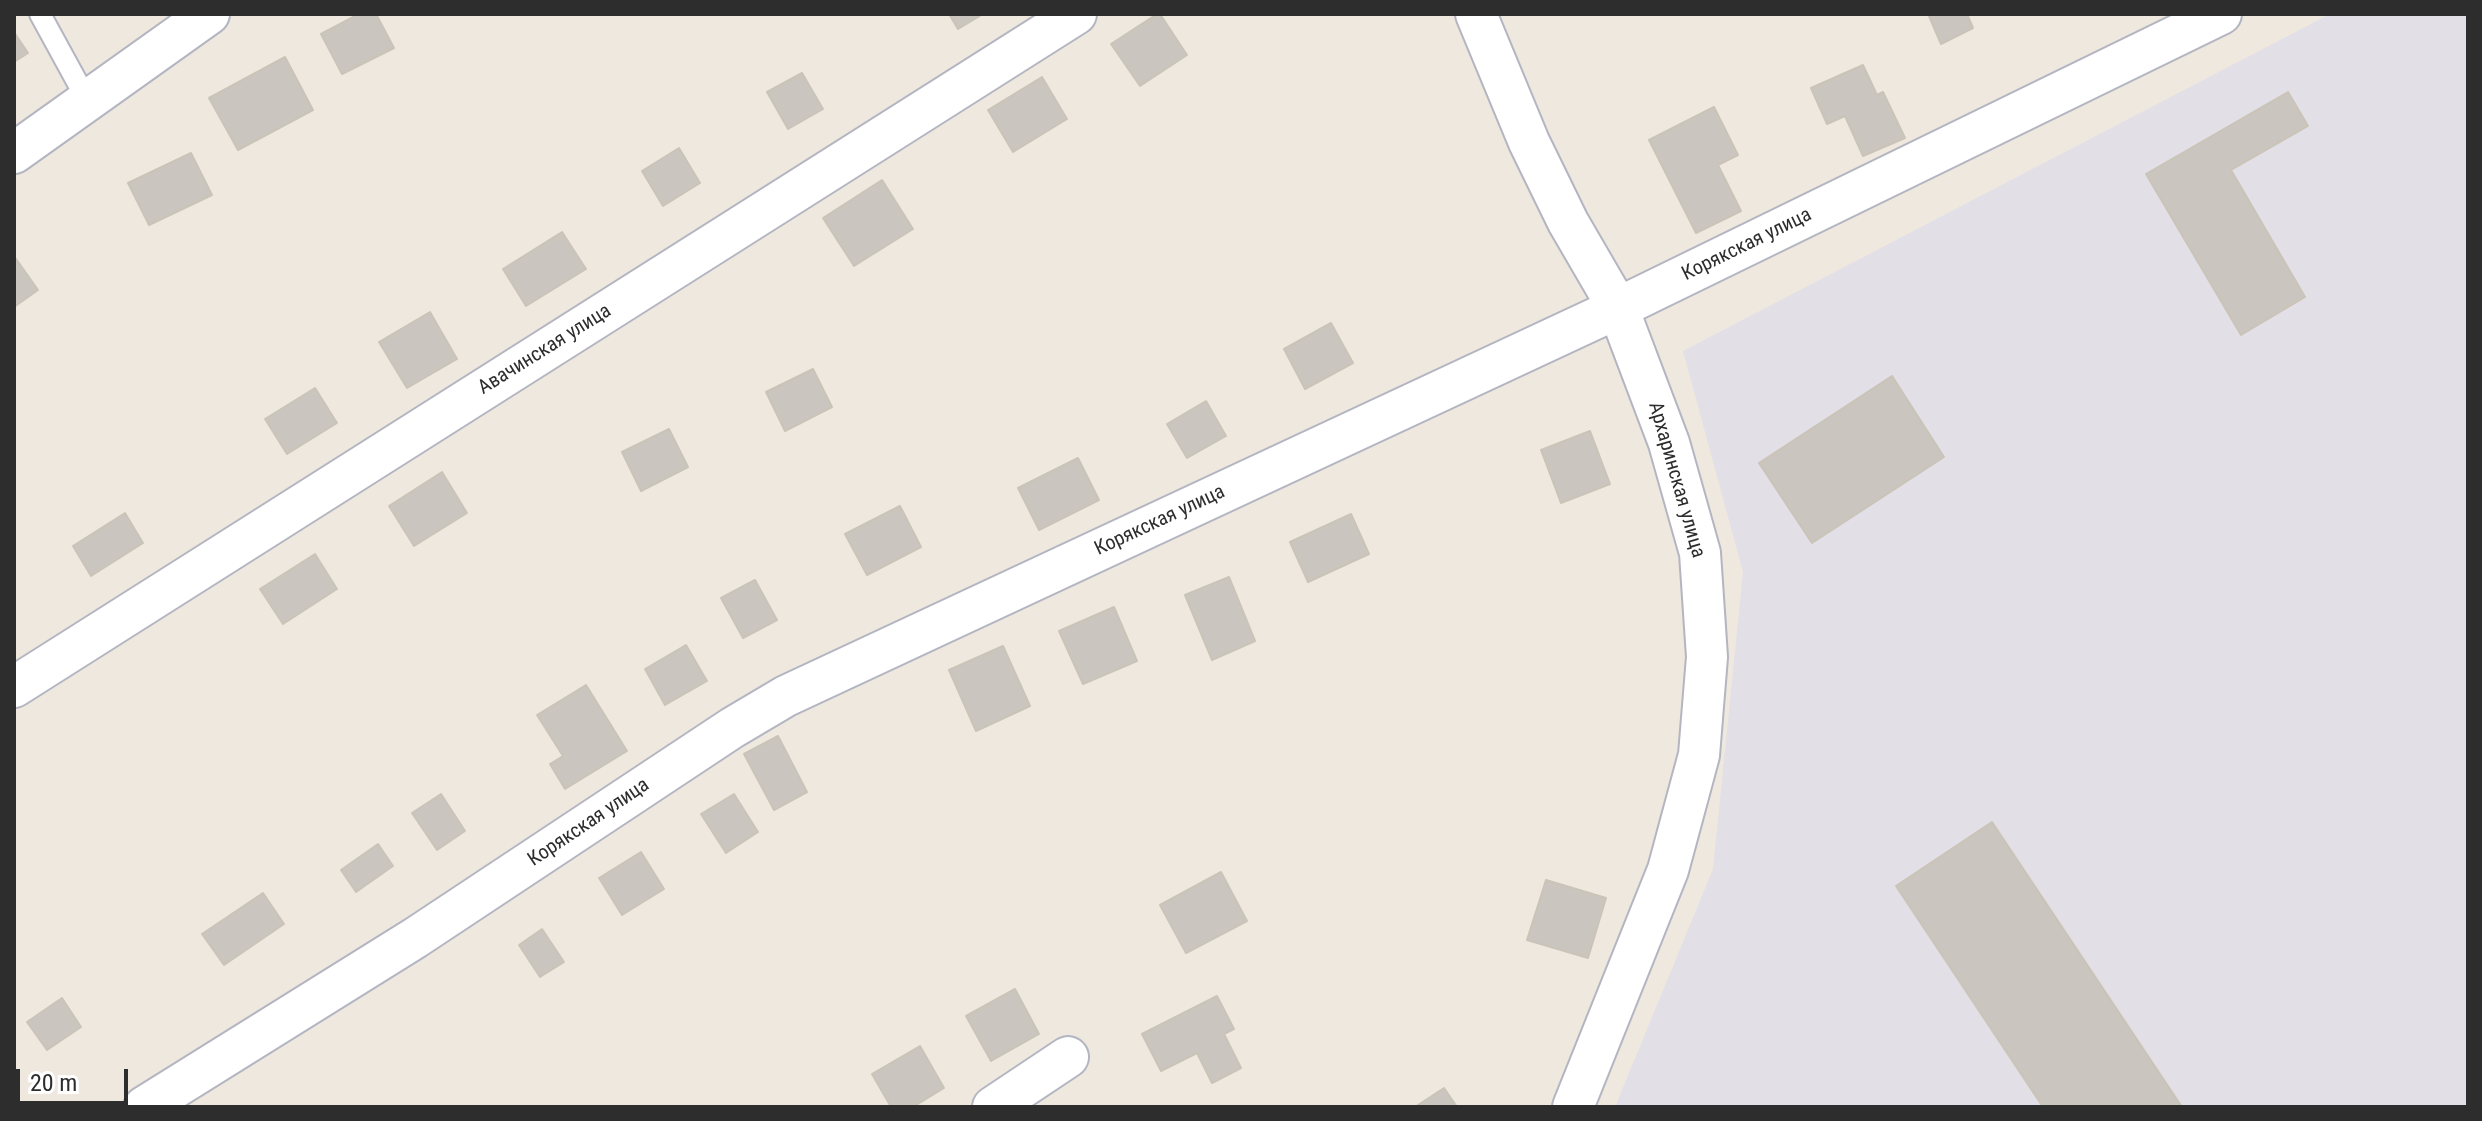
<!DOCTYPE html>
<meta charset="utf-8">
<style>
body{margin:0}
#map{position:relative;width:2482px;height:1121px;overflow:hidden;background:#efe8df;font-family:"Roboto Condensed",sans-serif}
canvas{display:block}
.frame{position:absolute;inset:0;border:16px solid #2d2d2d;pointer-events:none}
.scale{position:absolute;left:16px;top:1069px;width:112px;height:36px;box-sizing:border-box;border:4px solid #2d2d2d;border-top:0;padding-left:10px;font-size:24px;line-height:28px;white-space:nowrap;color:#2d2d2d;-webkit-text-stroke:6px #fff;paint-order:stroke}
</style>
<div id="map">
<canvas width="2482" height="1121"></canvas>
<div class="frame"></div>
<div class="scale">20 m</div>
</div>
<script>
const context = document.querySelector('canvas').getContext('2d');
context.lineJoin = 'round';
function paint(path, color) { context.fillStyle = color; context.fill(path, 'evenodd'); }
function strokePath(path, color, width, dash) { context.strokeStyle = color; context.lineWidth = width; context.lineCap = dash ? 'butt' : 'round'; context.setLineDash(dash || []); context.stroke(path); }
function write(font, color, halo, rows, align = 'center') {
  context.font = font + ' "Roboto Condensed",sans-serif'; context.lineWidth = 6; context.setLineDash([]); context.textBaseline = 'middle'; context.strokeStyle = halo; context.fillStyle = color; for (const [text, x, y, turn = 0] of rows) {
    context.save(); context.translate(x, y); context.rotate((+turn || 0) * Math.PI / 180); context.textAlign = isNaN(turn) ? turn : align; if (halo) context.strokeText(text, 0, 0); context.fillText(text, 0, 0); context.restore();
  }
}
paint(new Path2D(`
 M2330,14h138v1093h-853l98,-238 30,-297 -60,-221z`), '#e2dfe7');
const building = new Path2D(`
 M359,14h17l18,34 -52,26 -21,-40z
 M949,14h34l-25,15z
 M1157,14h3l27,41 -47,31 -29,-42z
 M1932,14h35l6,14 -32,16 -12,-28z
 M14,32l14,21 -14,9z
 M285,57l28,53 -75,40 -29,-52z
 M1863,65l14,30 6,-3 22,46 -42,18 -18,-40 -18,8 -16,-36z
 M802,73l21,36 -35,20 -21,-37z
 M1042,77l25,42 -54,33 -25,-42z
 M2288,92l20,34 -77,44 74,127 -64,38 -95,-161z
 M1714,107l24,48 -20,10 23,46 -45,22 -47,-93z
 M679,148l21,35 -37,23 -21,-35z
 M191,153l21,42 -63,30 -21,-42z
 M882,180l31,49 -59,37 -31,-48z
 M562,232l24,37 -60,37 -23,-37z
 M14,256l24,34 -24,17z
 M430,312l27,47 -50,29 -28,-46z
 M1331,323l22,40 -48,26 -21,-40z
 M813,369l19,38 -47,24 -19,-39z
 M1892,376l52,81 -132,86 -53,-80z
 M315,388l22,35 -50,31 -22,-35z
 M1206,401l20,35 -39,22 -20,-34z
 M669,429l19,38 -47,24 -19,-39z
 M1590,431l20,53 -49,19 -20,-53z
 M1078,458l21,42 -60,30 -21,-42z
 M442,472l25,41 -53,33 -25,-40z
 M900,506l21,41 -54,28 -22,-41z
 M125,513l18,30 -52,33 -18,-30z
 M1351,514l18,40 -61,28 -18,-40z
 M315,554l22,35 -54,35 -23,-35z
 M1229,577l26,64 -43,19 -27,-65z
 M755,580l22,40 -34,18 -22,-40z
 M1114,607l23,54 -54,23 -24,-53z
 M686,645l21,36 -42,24 -20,-36z
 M1003,646l27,60 -54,25 -27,-61z
 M586,685l41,66 -62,38 -15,-25 13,-8 -26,-41z
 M778,736l29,56 -33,18 -30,-56z
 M441,794l24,37 -28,19 -25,-37z
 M734,794l24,38 -32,21 -25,-39z
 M1992,822l190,285h-139l-147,-221z
 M378,844l15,22 -37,26 -15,-22z
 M641,852l23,37 -42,26 -23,-37z
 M1221,872l26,49 -61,32 -26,-48z
 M1546,880l60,18 -18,60 -61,-18z
 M263,893l21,31 -60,41 -22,-31z
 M542,929l22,33 -24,15 -21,-32z
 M1015,989l24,45 -48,27 -25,-45z
 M1217,996l17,33 -10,5 17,34 -29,15 -15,-30 -36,18 -19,-37z
 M62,998l19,29 -34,23 -20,-28z
 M920,1046l24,42 -31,19h-22l-19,-33z
 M1444,1088l13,19h-42z`);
paint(building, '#cac5be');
strokePath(building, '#cac4b8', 2);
const service = new Path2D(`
 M40,14l47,86`);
const minor = new Path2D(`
 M1476,14l53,128 39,80 50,86 51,135 31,110 7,104 -8,98 -31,115 -95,237
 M14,153l195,-139
 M14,687l1062,-673
 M144,1107l271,-169 317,-210 54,-32 832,-388 603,-294
 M993,1107l75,-50`);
strokePath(service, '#b3b5c1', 24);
strokePath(minor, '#b3b5c1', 44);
strokePath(service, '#fff', 20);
strokePath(minor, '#fff', 40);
write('20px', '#2d2d2d', '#fff', [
 ["Корякская улица",1747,245,-26],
 ["Авачинская улица",545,350,-32],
 ["Архаринская улица",1676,480,74],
 ["Корякская улица",1160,521,-25],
 ["Корякская улица",589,823,-34]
]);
</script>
